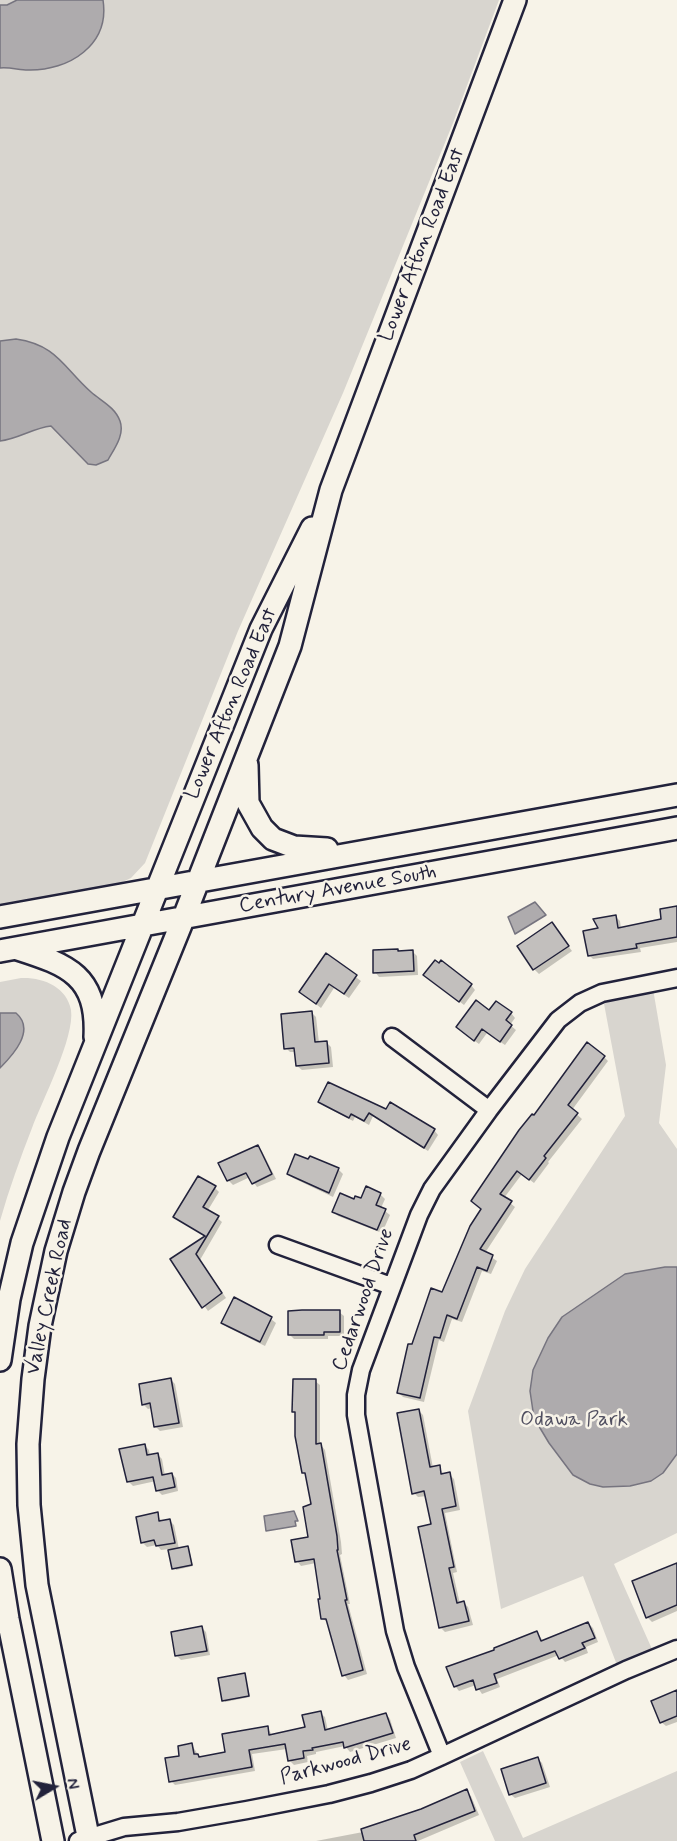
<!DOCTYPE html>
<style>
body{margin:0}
#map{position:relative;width:677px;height:1841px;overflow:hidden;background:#f7f3e8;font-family:Mynerve,sans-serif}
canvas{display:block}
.north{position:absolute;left:24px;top:1757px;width:60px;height:60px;-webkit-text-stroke:4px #f7f3e8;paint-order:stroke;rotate:80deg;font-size:16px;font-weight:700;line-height:24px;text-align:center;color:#22223b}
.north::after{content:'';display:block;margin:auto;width:21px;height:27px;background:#22223b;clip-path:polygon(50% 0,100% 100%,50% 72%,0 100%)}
</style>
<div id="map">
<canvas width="677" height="1841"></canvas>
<div class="north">N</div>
</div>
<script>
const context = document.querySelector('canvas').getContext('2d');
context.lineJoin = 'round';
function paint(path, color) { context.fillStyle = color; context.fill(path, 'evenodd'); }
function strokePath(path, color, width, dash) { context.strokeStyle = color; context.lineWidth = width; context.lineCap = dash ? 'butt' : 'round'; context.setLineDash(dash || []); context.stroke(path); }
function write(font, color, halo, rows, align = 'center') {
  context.font = font + ' Mynerve,sans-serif'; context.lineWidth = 5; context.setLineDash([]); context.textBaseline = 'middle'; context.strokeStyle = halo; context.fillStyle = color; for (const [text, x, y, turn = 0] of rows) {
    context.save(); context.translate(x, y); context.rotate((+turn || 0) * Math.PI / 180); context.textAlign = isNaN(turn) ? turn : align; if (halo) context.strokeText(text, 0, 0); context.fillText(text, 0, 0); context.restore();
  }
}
paint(new Path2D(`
 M0,0h499l-46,123 -59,145 -51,125 -105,238 -93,232 -14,15 -13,6 -118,22z
 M21,978c22,-1 46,9 50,32 4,27 -29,91 -39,118 -12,31 -23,61 -32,93v-239z
 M652,983l14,82 -7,58 18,26v384l-63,31 42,94 -36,15 -37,-97 -82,33 -33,-198 37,-100 20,-42 100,-153 -23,-123z
 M483,1751l40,87 154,-67v70h-182l-35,-79z`), '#d8d5cf');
const water = new Path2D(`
 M17,0h86c7,45 -34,71 -75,70 -9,0 -18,-3 -28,-2v-63h7z
 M16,339c41,6 47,28 75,53 10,9 24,15 29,29 5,14 -6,28 -12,39l-12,5 -8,-1 -37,-38c-18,2 -33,13 -51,15v-100z
 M535,902l11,13 -31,19 -7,-17z
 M0,1013h16c20,17 -3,42 -16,55z
 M665,1267h12v187l-14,19 -12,8 -21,5 -27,1 -13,-3 -17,-9 -24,-32 -15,-25 -4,-27 3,-21 15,-32 14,-21 63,-43z
 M294,1511l4,10h-3l1,5 -30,5 -2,-15z`);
paint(water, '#aeabad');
strokePath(water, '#76747f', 1.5);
paint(new Path2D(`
 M677,908v34l-37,6 1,4 -48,7 -4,-4 11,-26 16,-12 4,4 1,8 42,-9z
 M552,924l20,27 -33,23 -5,-5z
 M413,952l4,4 1,19 -39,2 -4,-5z
 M326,955l35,26 -12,17 -15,-10 -13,20 -21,-16z
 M425,975l46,10 4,5 -11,15z
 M490,1012l21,1 4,5 -5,7 6,5 -11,15 -18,-12 -8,11 -17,-12z
 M312,1013l4,4 3,26 7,-1 5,5 2,20 -31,3 -5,-4 -1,-14h-6l-4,-4z
 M604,1057l4,4 -36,49 10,9 -34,43 1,1 -15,20 -12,-9 -18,24 11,9 -30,46 12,8 -6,13 -9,-3 -20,51 -10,-3 -8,23 -5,-2 -15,62 -21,-5 -5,-5 15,-46 30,-52 91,-176z
 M320,1102l67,9 47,19 4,5 -10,16 -55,-35 -4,9 -14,-8 -2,4 -29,-15z
 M258,1147l4,4 14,28 -19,8 -7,-10 -17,8 -4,-4 -9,-17z
 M338,1169l5,5 -10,23 -40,-19 -5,-5z
 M215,1188l4,4 -11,18 14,12 -22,38 26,38 -18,13 -36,-51 34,-23 -31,-20z
 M380,1194l5,5 -4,9 9,7 -8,18 -44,-17 -5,-5z
 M235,1299l36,20 5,4 -11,23 -38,-19 -4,-4z
 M339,1312l5,4v20h-16v3h-34l-4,-4z
 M171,1380l4,4 8,43 -23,4 -5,-5 -3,-18 -4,1 -5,-5z
 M315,1381l5,4v59l5,6 16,92 1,12 -2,1 10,49h-2l19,70 -19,6 -4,-5 -15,-52 -6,-4 -1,-19 -6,-37 -15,3 -4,-5 13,-23 2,-33 -5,-28 -4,-5 -6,-58 -3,-3z
 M418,1410l5,5 10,53 6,-1 5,8 5,-1 5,5 6,31 -15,3 12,59 -4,1 7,31 4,-1 4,4 5,18 -28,7 -5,-5 -7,-102 -6,-29 -9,1 -4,-4z
 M145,1446l4,4 1,6 8,-1 4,4 3,17 7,-2 4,4 2,13 -16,4 -4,-4 -2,-10 -23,5 -4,-4z
 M157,1514l5,8 7,-2 5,5 5,24 9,-2 1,2 4,17 -17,4 -7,-21 -8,1 -4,-5 -10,2 -5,-5z
 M677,1567v44l-25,11 -4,-4 -14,-36z
 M588,1623l5,5 5,14 -12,5 2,6 -23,9 -6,-7 -62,24 3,8 -18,7 -6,-9 -17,6 -4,-5 41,-35 41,-19 6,9z
 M201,1627l5,5 4,23 -29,5 -4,-4z
 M245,1675l5,22 -25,5 -1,-2z
 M677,1692v30l-11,4 -5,-4z
 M320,1713l5,4 3,14 58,-17 4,5 6,19 -46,14 -5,-6 -29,6v2l-9,2 1,6 -14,3 -4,-4 -3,-12 -35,5 3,17 -80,14 -4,-4 10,-24 11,-12 8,13 26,-5 41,-26 5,8 34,-7z
 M538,1759l4,4 8,24 -35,11 -5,-4z
 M466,1791l5,5 8,19 -61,26h-102l47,-9z`), '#0003');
const building = new Path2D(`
 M677,906v31l-41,7 1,4 -49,8 -5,-25 15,-3 -5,-9 23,-4 2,13 43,-9 -1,-10z
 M552,922l17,24 -36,24 -16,-24z
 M398,949v2l15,-1 1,21 -41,2v-23z
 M326,953l31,22 -13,19 -15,-10 -13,20 -17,-12z
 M435,960l4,3 2,-3 31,24 -13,18 -36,-27z
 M476,1000l13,10 7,-9 16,11 -6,8 6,5 -12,17 -18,-13 -8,12 -18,-14z
 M312,1011l3,31 12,-1 2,22 -33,3 -2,-18 -10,1 -3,-35z
 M587,1042l18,14 -37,49 10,8 -34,43 2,2 -17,22 -12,-9 -17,23 12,7 -32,48 13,6 -6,16 -10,-4 -20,52 -10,-4 -7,23 -6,-1 -14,61 -23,-5 11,-49h4l19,-56 11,4 28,-66 11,-17 -10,-8 48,-71 13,-16 2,1z
 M328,1082l58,27 4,-7 45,27 -11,19 -55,-35 -5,8 -13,-7 -2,4 -31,-16z
 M258,1145l14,29 -20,10 -6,-11 -19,8 -9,-18z
 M295,1154l13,5 2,-3 29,12 -10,25 -42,-19z
 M198,1176l18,10 -13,21 16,9 -23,38 26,39 -20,15 -32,-49 35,-23 -32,-19z
 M366,1186l15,7 -5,12 10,4 -9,21 -45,-18 8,-19 14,6 1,-3 6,2z
 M234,1297l38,20 -12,25 -39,-19z
 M302,1310h38v22h-16v3h-36v-24z
 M171,1378l8,45 -25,4 -4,-24 -8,2 -3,-21z
 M293,1379h23v65l5,-1 16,93 1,14h-1l10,50h-2l18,70 -21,6 -16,-57h-5l-3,-20h2l-6,-40 -19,3 -4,-22 17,-3 -5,-30 8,-3 -6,-31h-3l-7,-37v-24h-3z
 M419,1409l11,58 10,-2 1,9 9,-2 6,34 -14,3 12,58 -5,1 8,35 7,-2 5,20 -30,7 -21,-101 13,-3 -7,-33 -12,3 -15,-81z
 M145,1444l2,11 11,-2 4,22 10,-2 3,14 -19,4 -3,-14 -26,5 -8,-33z
 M158,1512l1,9 11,-2 5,24 -19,3 -2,-6 -13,3 -5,-26z
 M188,1546l4,19 -20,4 -4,-19z
 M677,1563v42l-31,13 -14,-37z
 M588,1622l7,16 -13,5 3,5 -26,11 -4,-8 -61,23 3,9 -21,7 -3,-10 -19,7 -8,-20 48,-17v-2l43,-17 4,10z
 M202,1626l5,25 -32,5 -4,-24z
 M245,1673l4,23 -27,5 -4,-23z
 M677,1690v26l-17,7 -9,-22z
 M321,1711l4,19 61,-17 7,20 -49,15 -1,-6 -31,6 1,2 -10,1 1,7 -16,3 -3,-17 -36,6 3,17 -83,15 -4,-24 14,-2 -1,-10 14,-3 2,11h4l1,3 26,-5 -3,-18 46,-8 1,9 36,-8 -3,-12z
 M538,1757l8,26 -37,12 -8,-26z
 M467,1789l8,22 -61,24 2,6h-52l-3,-12 60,-20z`);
paint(building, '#c2bfbd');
strokePath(building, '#22223b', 1.5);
const minor = new Path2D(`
 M392,1037l97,73
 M278,1245l113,41
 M442,1756l-36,-89 -11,-36 -39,-216v-20l5,-25 58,-155 13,-26 57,-79 69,-90 22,-17 22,-10 75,-15
 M78,1841l46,-14 54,-5 69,-12 82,-16 42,-11 40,-13 31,-14 184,-86 51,-21`);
const major = new Path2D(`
 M247,765l1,38 14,25 11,11 21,8 33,2
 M0,917l677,-122
 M18,949c50,16 80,27 77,88
 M0,951l677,-123
 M0,1360l9,-61 13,-56 36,-106 203,-508 51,-101
 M0,1569l8,50 45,222
 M89,1841l-52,-256 -8,-80 -1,-61 5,-65 7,-53 16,-75 18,-59 15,-41 95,-234 106,-271 41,-156 184,-490`);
strokePath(minor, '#22223b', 21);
strokePath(major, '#22223b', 26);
strokePath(minor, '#f7f3e8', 16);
strokePath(major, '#f7f3e8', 21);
write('21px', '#22223b', '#f7f3e8', [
 ["Lower Afton Road East",423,245,-69],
 ["Lower Afton Road East",232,704,-67],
 ["Century Avenue South",338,890,-10],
 ["Valley Creek Road",50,1297,-78],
 ["Cedarwood Drive",364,1300,-71],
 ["Parkwood Drive",346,1762,-15]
]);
write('21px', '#504f60', '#f7f3e8', [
 ["Odawa Park",574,1421]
]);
</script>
